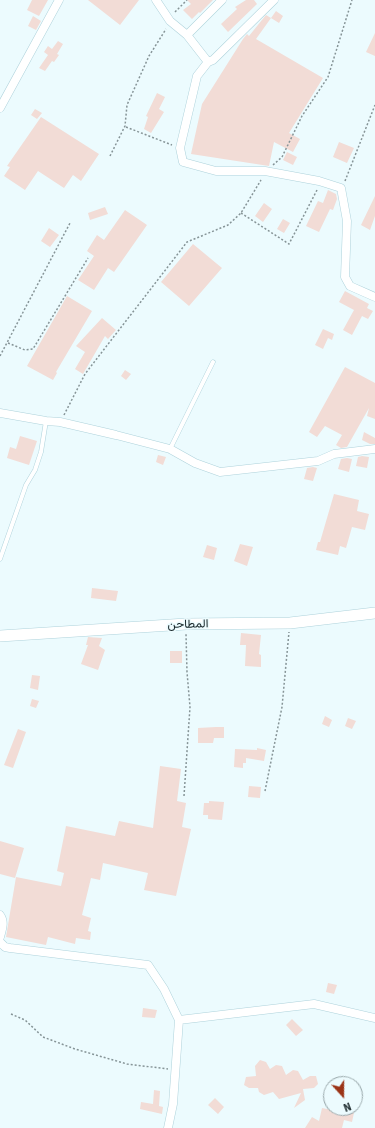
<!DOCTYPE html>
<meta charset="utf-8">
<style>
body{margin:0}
#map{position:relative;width:375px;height:1128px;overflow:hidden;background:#ecfbfe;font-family:"Source Sans 3",sans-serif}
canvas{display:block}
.north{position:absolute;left:323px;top:1076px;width:40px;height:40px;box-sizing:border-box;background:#ecfbfe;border:1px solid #97a6a9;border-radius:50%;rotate:159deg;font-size:11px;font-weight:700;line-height:16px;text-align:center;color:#182629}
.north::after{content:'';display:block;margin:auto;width:14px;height:18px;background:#9b3417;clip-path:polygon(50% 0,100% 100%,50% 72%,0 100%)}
</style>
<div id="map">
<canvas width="375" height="1128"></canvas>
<div class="north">N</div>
</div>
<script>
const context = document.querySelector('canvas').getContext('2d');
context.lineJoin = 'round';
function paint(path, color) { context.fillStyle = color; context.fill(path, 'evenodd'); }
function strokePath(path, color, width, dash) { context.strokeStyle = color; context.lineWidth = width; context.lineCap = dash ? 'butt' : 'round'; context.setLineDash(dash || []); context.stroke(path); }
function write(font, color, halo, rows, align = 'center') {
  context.font = font + ' "Source Sans 3",Vazirmatn,sans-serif'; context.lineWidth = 3; context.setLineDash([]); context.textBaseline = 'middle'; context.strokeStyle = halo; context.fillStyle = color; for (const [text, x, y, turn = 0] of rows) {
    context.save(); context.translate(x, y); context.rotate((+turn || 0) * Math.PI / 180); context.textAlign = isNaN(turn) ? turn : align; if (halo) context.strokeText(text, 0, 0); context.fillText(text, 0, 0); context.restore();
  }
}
paint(new Path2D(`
 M32,0h16l-9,16 -12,-6z
 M88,0h51l-19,25z
 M187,0h26l-13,13 -1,-1 -7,7 -9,-9 8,-6z
 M246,0h8l3,4 -29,28 -7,-8 16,-15 -2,-2z
 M276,11l7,5 -4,7 -8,-5z
 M266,15l5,3 -15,21 67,39 -34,55 11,6 -7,13 -19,-10 -5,24 -78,-12 11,-50 41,-65 4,-5 2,2z
 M33,16l8,5 -5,9 -8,-4z
 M375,33v23l-9,-4z
 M58,41l5,3 -6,10 2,1 -5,7 -2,-1 -7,10 -6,-3 9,-13 -4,-3 4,-6 4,3z
 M157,93l8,4 -6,12 5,3 -13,21 -7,-4 4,-12 -2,-1z
 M35,109l7,4 -5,6 -6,-4z
 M41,117l58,37 -18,27 -8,-6 -9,13 -26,-17 -13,19 -21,-14 6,-9 -3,-1z
 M339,142l15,6 -7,15 -14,-6z
 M287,152l10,5 -4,8 -10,-5z
 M328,190l8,4 1,5 -4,11 -3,-1 -11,23 -13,-6 12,-25 5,2z
 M375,196v20l-5,14 -9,-5z
 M264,203l8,6 -9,13 -8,-6z
 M105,207l3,7 -18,6 -2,-7z
 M125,210l22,15 -28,40 -5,7 -6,-4 -14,22 -16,-10 16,-24 -7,-5 10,-16 7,5z
 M283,219l7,4 -6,10 -7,-4z
 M49,228l10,7 -9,12 -9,-6z
 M193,244l29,24 -33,38 -28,-24z
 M345,291l24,13 -2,4 6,3 -5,8 -6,-3 -10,19 -9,-5 11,-20 -15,-8z
 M67,296l25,15 -36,61 1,1 -4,7 -26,-14z
 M102,318l14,12 -8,9 -3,-3 -22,38 -8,-5 10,-17 -9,-6z
 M323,329l11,5 -2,6 -4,-2 -5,11 -8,-4z
 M345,367l30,16v36l-8,-3 2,-8 -22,39 -6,1 -5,-3 6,-10 -17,-9 -8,11 -8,-5z
 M125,370l6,4 -5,6 -5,-4z
 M364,432l11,6v6h-5l-8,-4z
 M20,436l17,5 -8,24 -22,-7 3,-11 6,2z
 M158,455l8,2 -3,8 -7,-3z
 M362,456l7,1 -2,11 -11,-2 2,-9z
 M347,458l5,1 -3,13 -11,-3 3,-10z
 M313,467l4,1 -4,13 -9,-2 3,-11z
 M334,494l25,6 -2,11 12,3 -4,16 -13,-3 -6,21 -6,-2 -2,9 -22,-5 2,-8h2z
 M240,544l13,3 -6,19 -13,-5z
 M207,545l10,3 -3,12 -11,-3z
 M92,588l26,3 -2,10 -25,-3z
 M241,633l20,2 -2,19 2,1v12l-16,-1 1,-21h-6z
 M88,637l14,1 -3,8 6,4 -7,20 -17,-6 7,-19h-2z
 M170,651h12v12h-12z
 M32,675l8,1 -2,14 -8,-2z
 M32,699l7,2 -3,7 -6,-2z
 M325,716l7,4 -3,7 -7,-3z
 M348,718l8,3 -4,8 -7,-3z
 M216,727h8v11h-10l-1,5h-15v-15z
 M18,729l8,3 -13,36 -9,-3z
 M257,748l9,2 -2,11 -18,-3v5h-3v5l-9,-1 1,-18 22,1z
 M160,766l21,3 -4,32 9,2 -4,24 9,2 -15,67 -32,-6 4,-17 -45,-10 -3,17 -9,-2 -9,37 9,3 -3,13 3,1 -1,8 -14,-2 -1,6 -27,-7 -2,8 -40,-8 10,-60 45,9 3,-13 -7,-2 9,-45 49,10 4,-15 34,7z
 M249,786l12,1 -1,11 -12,-1z
 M209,801l15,1 -2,18 -14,-1v-4h-5l1,-12h5z
 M0,841l24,7 -9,30 -15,-4z
 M328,983l9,2 -3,9 -8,-2z
 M143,1008l14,2 -2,8 -13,-1z
 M292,1019l11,11 -7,6 -10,-11z
 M260,1060l6,2 4,7 6,-4 6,1 4,9 7,-5 5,1 5,9 7,-4h6l2,8 -4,4 -11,1 2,11 -11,8 7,-15 -22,6 -6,-7 -9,3 -5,-3 -1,-4h-9l-5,-3 2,-8 10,-1 -1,-10z
 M154,1090l6,1 -1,15 4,1 -1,7 -22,-5 1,-7 12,2z
 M215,1098l9,9 -6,7 -10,-9z
 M322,1108l15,3 1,-3h17l-3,14 -8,-2 -2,8h-37l7,-11 7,4z`), '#f2dcd6');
const lane = new Path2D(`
 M170,449l43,-87
 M0,559l26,-74 9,-15 6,-18 5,-31`);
const street = new Path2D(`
 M156,0l14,21 17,14 21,27
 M274,0l-61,60 -5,2 -11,14 -17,72 3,14 33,9h49l54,10 22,7 6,33 -2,56 5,9 25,11
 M187,35l35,-35
 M0,108l59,-108
 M0,413l46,8 14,1 56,13 54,14 25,14 25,9 98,-11 16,-7 41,-5
 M0,915c5,7 2,14 0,22
 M0,942l5,5 5,1 138,17 16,24 15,31 -6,84 -5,24
 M179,1020l135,-16 61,14`);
const secondary = new Path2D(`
 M0,636l186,-12 104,-1 85,-10`);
strokePath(lane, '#aed2db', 5);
strokePath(street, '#aed2db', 9);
strokePath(secondary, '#aed2db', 12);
strokePath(new Path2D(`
 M175,12l12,-12
 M126,127l46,18
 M110,156l15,-30 2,-21 22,-49 17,-27
 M273,165l9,-8 20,-41 26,-39 24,-77
 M345,181l30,-76
 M241,213l48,31 28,-54
 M8,343l17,7 8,-1 55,-91
 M0,356l70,-133
 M64,415l21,-41 102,-132 41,-17 13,-12 20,-33
 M265,791l17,-84 7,-75
 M184,796l6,-89 -3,-35 -1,-38
 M11,1014l14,6 18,17 32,12 52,15 41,5`), '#869497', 1.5, [2, 2]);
strokePath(lane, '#fff', 4);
strokePath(street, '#fff', 8);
strokePath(secondary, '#fff', 11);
write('12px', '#182629', '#ecfbfe', [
 ["المطاحن",188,625,-1]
]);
</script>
